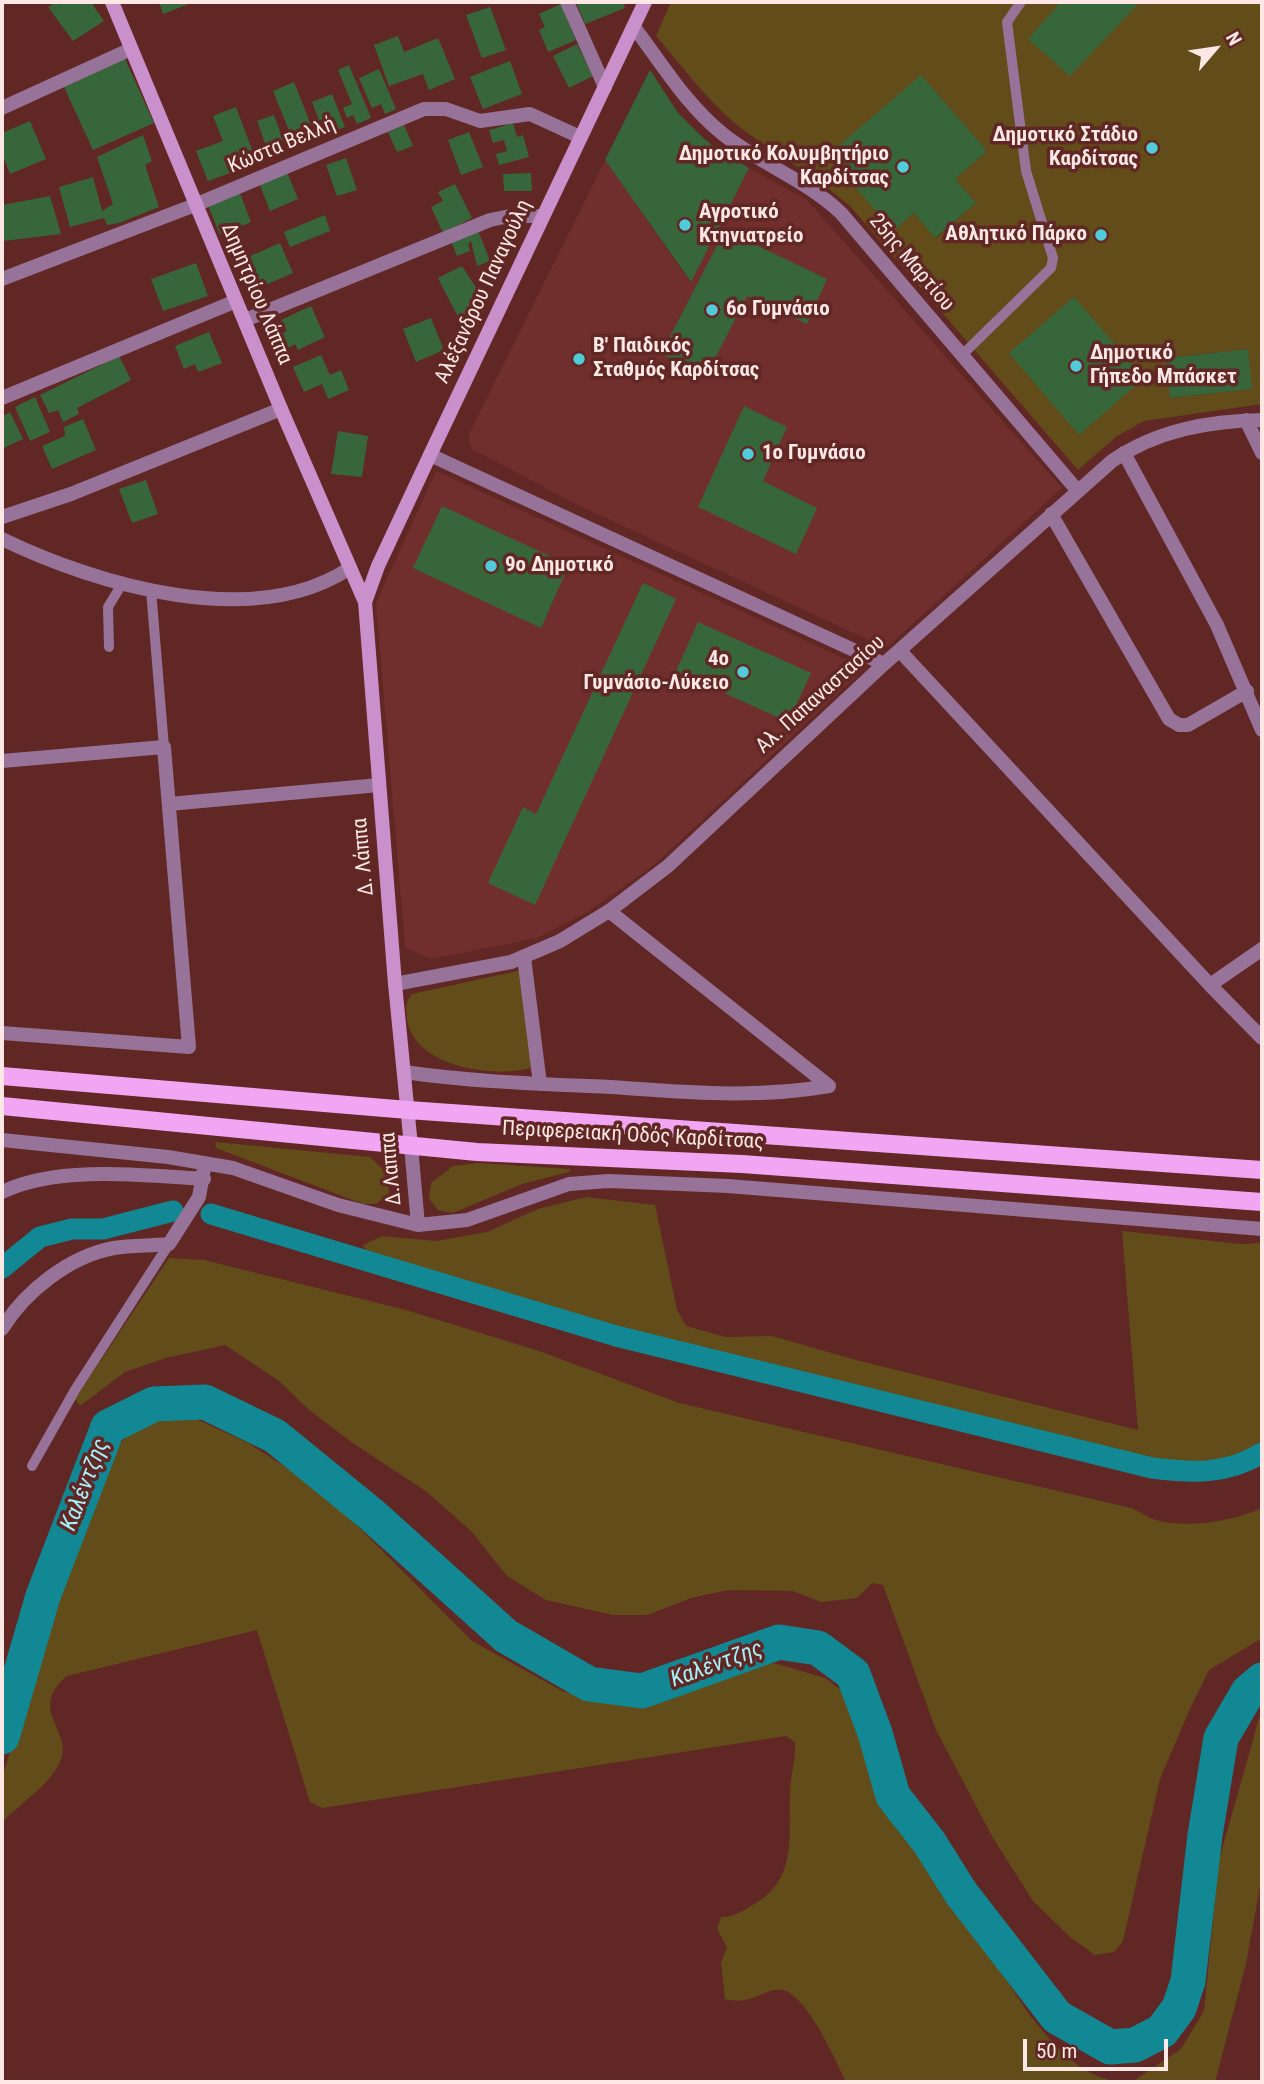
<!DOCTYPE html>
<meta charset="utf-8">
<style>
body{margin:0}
#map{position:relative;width:1264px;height:2084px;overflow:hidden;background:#612724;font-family:"Roboto Condensed",sans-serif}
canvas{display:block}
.frame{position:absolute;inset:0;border:4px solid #fee7e5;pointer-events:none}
.north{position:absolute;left:1180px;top:14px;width:70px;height:70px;-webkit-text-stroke:5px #612724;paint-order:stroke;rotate:61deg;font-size:19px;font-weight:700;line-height:28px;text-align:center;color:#fee7e5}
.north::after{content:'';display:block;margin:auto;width:24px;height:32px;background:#fee7e5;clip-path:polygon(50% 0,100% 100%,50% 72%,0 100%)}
.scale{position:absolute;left:1023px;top:2039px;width:145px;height:32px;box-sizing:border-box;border:4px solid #fee7e5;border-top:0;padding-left:9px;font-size:21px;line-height:24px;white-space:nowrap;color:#fee7e5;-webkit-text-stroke:5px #612724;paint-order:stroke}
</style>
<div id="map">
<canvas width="1264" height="2084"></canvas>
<div class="frame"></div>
<div class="north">N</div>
<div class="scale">50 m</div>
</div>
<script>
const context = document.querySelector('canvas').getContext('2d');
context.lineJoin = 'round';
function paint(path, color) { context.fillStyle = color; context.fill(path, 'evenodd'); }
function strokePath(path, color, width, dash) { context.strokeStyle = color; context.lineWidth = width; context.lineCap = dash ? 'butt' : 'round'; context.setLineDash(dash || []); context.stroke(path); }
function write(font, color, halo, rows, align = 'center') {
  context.font = font + ' "Roboto Condensed",sans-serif'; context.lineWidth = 7; context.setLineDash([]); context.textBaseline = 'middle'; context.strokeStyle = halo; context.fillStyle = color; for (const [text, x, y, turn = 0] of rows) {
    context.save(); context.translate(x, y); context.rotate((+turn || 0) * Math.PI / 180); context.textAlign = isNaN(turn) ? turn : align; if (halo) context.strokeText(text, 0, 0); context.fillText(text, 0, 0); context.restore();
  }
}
paint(new Path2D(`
 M605,160l85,122 59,-114 58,32 255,288 -176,160 -308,-143 -106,-56 -4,-13z
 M436,471l429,197 -211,197 -65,46 -52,27 -106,21 -26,-11 -29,-345z`), '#702f2c');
paint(new Path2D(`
 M671,2h591v402l-118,17 -27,15 -39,34 -228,-264c-32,-28 -67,-47 -101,-72 -36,-25 -64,-65 -93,-98zM921,76l66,75 -32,28 21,24 -40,35 -22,-25 -21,18zM1247,349l5,40 -82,9 -4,-40z
 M522,970l12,97c-38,12 -119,1 -127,-47 -1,-10 -2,-18 5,-26z
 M215,1142l155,15 18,17 1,20 -13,10h-13l-147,-56z
 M477,1163l93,6 -1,3 -47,12 -69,29 -15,-3 -9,-11 2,-16 22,-17z
 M586,1197l69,8 22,105 9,16 40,11 46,-1 84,24 282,70 -16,-199 118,13 22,-1v203c-45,26 -79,21 -128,14l-521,-132 -244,-72 -6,-11 19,-9 54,5 51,-9 51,-23z
 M169,1258l35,2 202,50 133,41 140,52 452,105c8,3 16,10 25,12 30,9 79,1 106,-12v130l-53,32 -20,41 -29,68 -37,162 -9,11 -19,3 -25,-18 -37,-36 -40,-63 -57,-108 -53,-145 -11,-2 -15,15 -36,4 -28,-11 -65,-1 -37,8 -44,17h-34l-67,-15 -39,-24 -36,-45 -44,-39 -77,-51 -42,-32 -29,-28 -54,-36 -59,13 -41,14 -45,34 -5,-7z
 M159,1417l35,1 54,25 74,47 150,151 92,51 79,9 131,-38 51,15 24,18 26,87 156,234c26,31 46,57 87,65h-272c-9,-20 -41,-90 -64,-92 -20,-2 -28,16 -57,9l-4,-37 6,-14 -10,-20 4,-11c12,0 20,-5 30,-11 48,-26 37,-68 39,-116 1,-17 6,-31 5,-48l-9,-6 -464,72 -12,-6 -53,-172 -190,46c-42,36 10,56 -8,88 -12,23 -39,40 -57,58v-45l95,-295c17,-35 26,-48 62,-65z
 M1262,1708v167l-16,89 -31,118h-83l49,-33 23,-38 15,-151z`), '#624c1a');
strokePath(new Path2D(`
 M211,1214l405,122 536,132c40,5 75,7 110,-15
 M2,1268l38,-31 32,-8h31l70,-18`), '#118893', 21);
strokePath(new Path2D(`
 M2,1737l41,-141 65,-169 46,-23 51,-2 70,34 97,79 134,121 83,48 53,7 137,-49 39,6 35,26 22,59 18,63 36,46 32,51 96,124 53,30 25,-2 27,-14 17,-23 9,-27 17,-146 16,-97 27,-46 14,-12`), '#118893', 35);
paint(new Path2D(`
 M57,2h34l13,19 -31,20 -25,-34z
 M159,2h29l1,2 -26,10z
 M576,2h47l2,6 -40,16z
 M1061,2h79l-70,74 -42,-37z
 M561,4l15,36 -28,12 -9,-22 6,-3 -6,-13z
 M490,7l16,43 -24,8 -16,-43z
 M398,36l6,16 34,-14 17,41 -26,11 -6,-16 -34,12 -15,-41z
 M577,44l16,32 -24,12 -16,-32z
 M125,59l29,64 -61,27 -29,-63z
 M510,61l12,33 -39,15 -13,-32z
 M349,65l22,53 -14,6 -4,-9 -6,3 -4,-10 9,-4 -14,-34z
 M379,69l17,40 -11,5 -4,-10 -9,4 -13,-30z
 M650,70l28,43 20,20 18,16 33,19 -58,114 -86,-122z
 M921,75l66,76 -32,28 21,24 -41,35 -21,-25 -21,18 -65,-76z
 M294,82l23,58 -21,8 -23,-57z
 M332,94l13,33 -20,8 -13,-33z
 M236,107l21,56 -49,18 -12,-30 27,-10 -10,-25z
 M274,115l9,25 -8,3 3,7 -9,4 -12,-33z
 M30,121l16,38 -36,15 -8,-21v-20z
 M513,123l4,14 6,-2 6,22 -30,8 -3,-11 11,-3 -3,-11 -11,3 -4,-13z
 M404,125l9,21 -16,6 -9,-20z
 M469,132l14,35 -22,8 -13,-35z
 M143,135l9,26 -7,4 14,42 -40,16 -12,2 -3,-7 -34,9 -11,-40 34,-10 9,34 11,-7 -16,-47z
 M346,158l11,32 -20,6 -11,-31z
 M287,172l11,27 -28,12 -11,-28z
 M531,173l1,18h-28l-1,-17z
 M455,184l17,34 -29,15 -12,-26 12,-6 -5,-9z
 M240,193l11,29 -31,13 -12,-30z
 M50,196l11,38 -58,7 -1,-36z
 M325,215l5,16 -40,16 -6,-15z
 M477,228l13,33 -13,5 -6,-25 -3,3 2,7 -13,5 -7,-17z
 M725,230l102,49 -20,45 -60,-28 -41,80 -45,-22z
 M280,243l13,30 -39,17 -13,-30z
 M196,263l12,33 -45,15 -12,-32z
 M462,266l24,37 -9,23 -18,-7 -21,-41z
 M1074,297l70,81 -65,57 -70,-82z
 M311,306l14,31 -27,13 -3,-6 -7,4 -7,-14 6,-3 -6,-11z
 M431,318l13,32 -28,12 -13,-33z
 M209,332l13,31 -24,9 -3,-8 -11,5 -9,-23z
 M1248,349l4,40 -82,9 -4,-40z
 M321,355l9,20 11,-5 8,20 -21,9 -6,-15 -18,8 -11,-25z
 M119,356l12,24 -54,28 2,6 -16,8 -5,-12 -9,3 -9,-18z
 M35,397l15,35 -20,9 -15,-34z
 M744,406l43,21 -24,54 54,27 -21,46 -98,-47z
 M10,412l13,27 -21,10v-32z
 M83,419l13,31 -44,19 -10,-23 23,-10 -1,-9z
 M338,431l30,5 -6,41 -31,-3z
 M146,480l12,34 -26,9 -13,-34z
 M442,506l127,59 -28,63 -128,-60z
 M643,583l33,16 -141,306 -47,-22 35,-76 13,7z
 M698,622l113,51 -23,49 -112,-51z`), '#38663b');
strokePath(new Path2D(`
 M962,355l89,-87 2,-10 -27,-87 -19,-149 14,-20
 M151,590l13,157
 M109,647l-1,-40 14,-23
 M32,1466l43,-76 94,-146`), '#977299', 10);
strokePath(new Path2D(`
 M567,2l38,85
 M634,27c28,37 53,79 90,108 37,29 82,45 117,78l236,277
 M2,108l129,-59
 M2,279l193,-74 229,-96h22l34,12 50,-7 50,23
 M245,320l245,-100 20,-4h32
 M2,398l234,-97
 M1246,420l16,33
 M1124,453l93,172 45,105
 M430,455l454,209
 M1051,514l118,205 10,6h9l59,-34
 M2,517l69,-23 210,-85
 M2,539c95,46 252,93 348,29
 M900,651l310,334 52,53
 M2,761l162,-14 25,300 -187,-14
 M169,804l210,-19
 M609,911l220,175
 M524,957l16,127
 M395,984l116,-22 49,-21 49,-30 59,-45 216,-202 228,-203c45,-31 97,-40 150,-41
 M1210,985l52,-36
 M404,1072c69,10 138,12 207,15 73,5 145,12 218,-1
 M2,1140l166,17 65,11 105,37 80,20 49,-5 102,-36 39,-3 120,5 534,43
 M411,1146l7,79
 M2,1192c55,-27 141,-17 202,-13
 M2,1329c23,-38 68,-73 112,-81 18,-3 37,-2 55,-4l30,-47 6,-34`), '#977299', 14);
strokePath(new Path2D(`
 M112,2l169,407 84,193 30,382 16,162
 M365,602l13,-36 52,-111 215,-453`), '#ca90cc', 14);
strokePath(new Path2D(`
 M2,1076l406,34 854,60
 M2,1106l475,46 265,12 520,38`), '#f1a6f4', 18);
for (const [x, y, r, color] of [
 [1152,148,7,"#52cbd9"],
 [903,167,7,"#52cbd9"],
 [685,225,7,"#52cbd9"],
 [1101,235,7,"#52cbd9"],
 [712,310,7,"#52cbd9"],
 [579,359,7,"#52cbd9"],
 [1076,366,7,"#52cbd9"],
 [748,454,7,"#52cbd9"],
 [491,566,7,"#52cbd9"],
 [743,672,7,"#52cbd9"]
]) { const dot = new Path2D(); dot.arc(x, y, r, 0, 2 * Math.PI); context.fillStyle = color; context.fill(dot); strokePath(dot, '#612724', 2.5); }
write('bold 21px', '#fee7e5', '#612724', [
 ["Δημοτικό Στάδιο",1138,136,"right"],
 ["Καρδίτσας",1138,160,"right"],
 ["Δημοτικό Κολυμβητήριο",889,155,"right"],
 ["Καρδίτσας",889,179,"right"],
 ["Αγροτικό",699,213],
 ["Κτηνιατρείο",699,237],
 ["Αθλητικό Πάρκο",1087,235,"right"],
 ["6ο Γυμνάσιο",726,310],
 ["Β' Παιδικός",593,347],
 ["Σταθμός Καρδίτσας",593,371],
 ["Δημοτικό",1090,354],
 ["Γήπεδο Μπάσκετ",1090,378],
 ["1ο Γυμνάσιο",762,454],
 ["9ο Δημοτικό",505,566],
 ["4ο",729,660,"right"],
 ["Γυμνάσιο-Λύκειο",729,684,"right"]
], 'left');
write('21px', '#fee7e5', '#612724', [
 ["Κώστα Βελλή",282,146,-23],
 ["25ης Μαρτίου",911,263,50],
 ["Αλέξανδρου Παναγούλη",484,292,-65],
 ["Δημητρίου Λάππα",256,294,67],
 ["Αλ. Παπαναστασίου",821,695,-42],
 ["Δ. Λάππα",364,857,-95],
 ["Περιφερειακή Οδός Καρδίτσας",633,1136,3],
 ["Δ.Λαππα",392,1169,-95]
]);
write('italic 23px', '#a6f2fb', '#612724', [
 ["Καλέντζης",86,1485,-69],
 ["Καλέντζης",717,1665,-20]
]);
</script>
